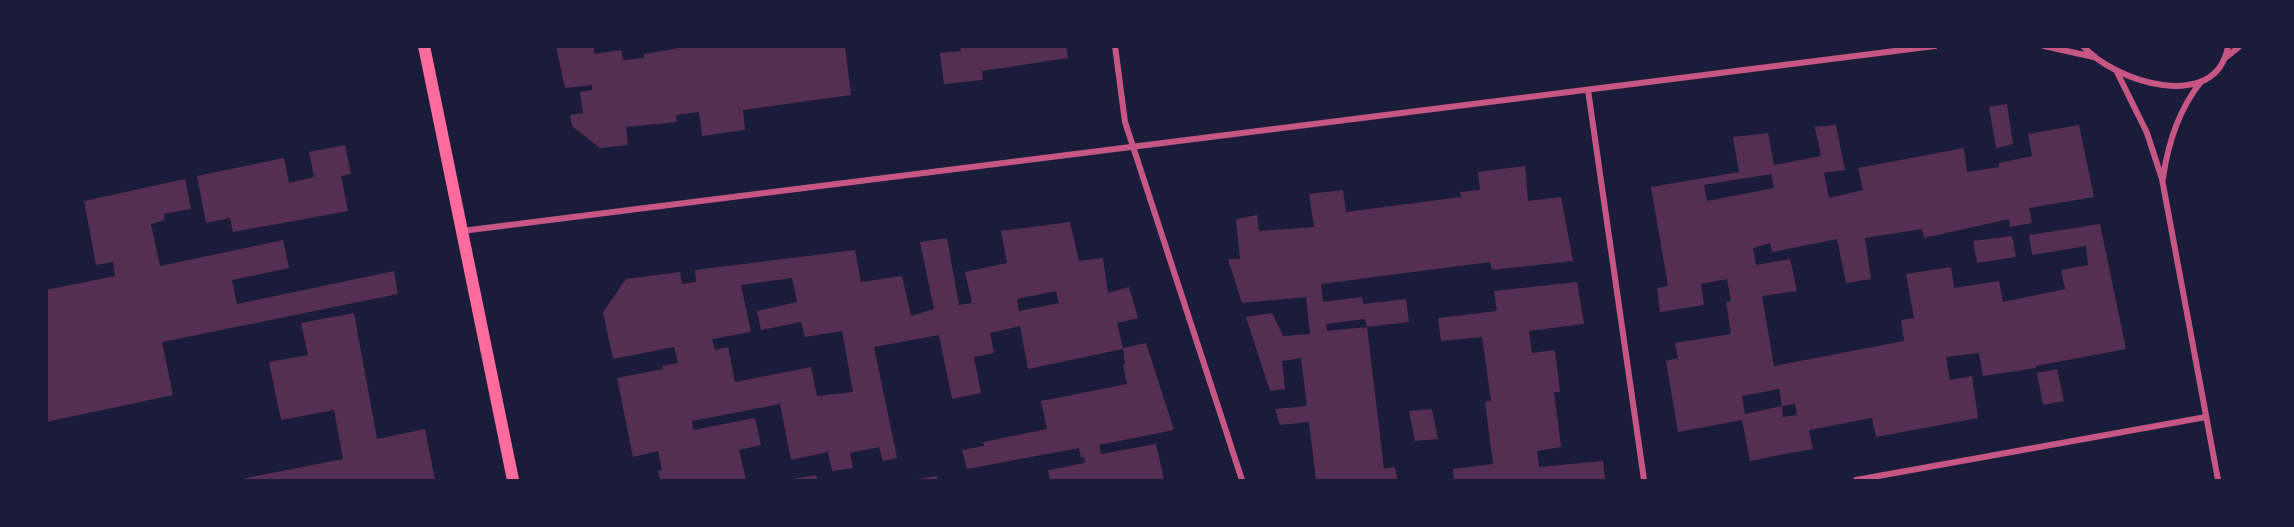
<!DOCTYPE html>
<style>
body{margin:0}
#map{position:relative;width:2294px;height:527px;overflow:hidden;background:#1b1b3a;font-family:"Open Sans",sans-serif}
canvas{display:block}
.frame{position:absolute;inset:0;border:48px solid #1b1b3a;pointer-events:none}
</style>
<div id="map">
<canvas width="2294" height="527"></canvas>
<div class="frame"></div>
</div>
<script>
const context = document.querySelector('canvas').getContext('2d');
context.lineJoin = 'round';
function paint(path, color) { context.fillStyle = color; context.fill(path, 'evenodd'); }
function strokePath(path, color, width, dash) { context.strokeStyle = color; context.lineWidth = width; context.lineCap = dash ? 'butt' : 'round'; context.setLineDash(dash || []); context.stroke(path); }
paint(new Path2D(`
 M556,46h38v8l27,-4 2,10 21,-2v-4l47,-8h154l6,49 -108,15 2,20 -43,6 -3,-24 -23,3 1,7 -51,5 2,18 -28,3 -28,-22 -2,-11 13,-2 -3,-21 12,-2v-5l-27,3z
 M960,46h106l2,12 -86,13 1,9 -39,4 -4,-31 21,-2z
 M2007,104l6,40 -17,4 -7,-41z
 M1836,125l9,45 -21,3 5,25 34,-8 -5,-22 106,-20 3,24 32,-5v-4l33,-7 -4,-22 51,-9 15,72 -65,11 3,15 -22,4 -1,-8 -85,19 -2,-9 -57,9 6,41 -25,4 -9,-44 -65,13 -2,-9 -17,5 3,17 34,-6 7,32 -35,5 12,70 130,-25 -3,-21 13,-2 -8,-44 45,-7 3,21 45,-7 4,21 62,-13 -4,-19 27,-5 -2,-19 -54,9 -3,-20 71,-11 26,125 -90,17v2l-53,8 -4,-23 -33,4 4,23 22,-4 6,42 -102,19 -4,-19 -63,12 4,19 -23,4 -40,8 -8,-41 -64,12 -12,-71 12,-3 -3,-15 56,-9 -5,-32 5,-1 -4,-22 -26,5 3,21 -44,7 -3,-24 11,-2 -17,-99 88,-15 -6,-35 35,-4 6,32 47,-9 -6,-29zM1771,174l3,14 -67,13 -3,-16zM1779,389l3,17 -37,8 -3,-18zM1795,404l2,11 -14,2 -1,-11z
 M345,145l6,29 -10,2 7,35 -115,21 -3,-14 -24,5 -9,-47 87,-18 5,25 25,-6 -5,-25z
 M1525,166l3,35 33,-4 12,64 -81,9 -2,-8 -169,22 2,18 39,-5 1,7 43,-5 3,23 -42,5 17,142 11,-2 2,12 -6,1h-75l-7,-58 -29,3 -5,-16 32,-3 -6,-48 -19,3 3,28 -15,2 -24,-74 26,-4 11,23 27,-2 -4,-37 -64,6 -14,-44h12l-4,-40 21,-4 2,16 55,-4 -5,-33 34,-4 3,22 115,-15 -1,-5 20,-2 -2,-18zM1365,319l2,8 -40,4 -1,-7z
 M185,179l6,30 -27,5 1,6 -14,4 9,42 123,-26 6,28 -57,12 5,24 157,-33 4,23 -236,48 11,53 -127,27v-132l69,-14 -2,-14 -17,3 -12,-64z
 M1070,222l9,39 24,-3 5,35 21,-6 9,31 -21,5 6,26 -95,20 -8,-43 -30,7 4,20 -20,4 7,36 -29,6 -13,-64 -65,12 23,111 -14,3 -4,-14 -29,6 3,15 -21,3 -4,-19 -37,8 -11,-56 -88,17 1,9 62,-12 6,27 -22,5 7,30h-86l-2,-9 4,-1 -4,-19 -25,6 -16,-79 46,-9 -1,-3 16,-3 -4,-16 -61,12 -10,-47 23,-33 54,-7 2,12 14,-2 -1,-12 160,-20 6,32 41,-6 9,40 23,-7 -14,-67 27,-4 12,67 13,-2 -7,-31 42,-9 -6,-32zM792,278l5,24 -40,9 4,19 40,-8 4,15 37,-6 11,61 -36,4 -6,-29 -76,15 -7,-35 -13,3 -3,-11 39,-7 -10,-47zM1056,291l3,12 -40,8 -2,-12z
 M2012,236l4,21 -39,6 -4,-22z
 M1577,282l7,42 -55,7 3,22 23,-3 5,42h-6l7,55 -24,4 2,16 64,-6 2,19h-151l-1,-11 40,-5 -8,-62 6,-1 -9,-64 -41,4 -3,-23 59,-7 -3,-20z
 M354,313l23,126 48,-10 10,51h-199l107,-21 -9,-49 -53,10 -12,-58 39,-7 -7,-32z
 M1146,343l28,87 -75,15 2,9 55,-10 8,36h-114l-2,-10 37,-7 -1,-6 -3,1 -2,-10 -112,21 -5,-19 22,-4 -1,-4 64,-13 -6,-28 86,-17 -4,-19 2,-1 -2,-16z
 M2057,369l7,32 -21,4 -6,-32z
 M1432,409l6,30 -23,2 -6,-30z
 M816,475l2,5h-26v-1z
 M937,476l1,4h-21v-1z`), '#542f53');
strokePath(new Path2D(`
 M1115,46l10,76 117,358
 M2044,46l50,11
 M2083,46c31,36 134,68 145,0
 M2224,59l16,-13
 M2117,72l30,61 15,46 56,301
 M1588,90l56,390
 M2163,178c5,-35 15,-67 37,-95
 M462,231l1473,-185
 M1856,480l350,-63`), '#c65784', 6);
strokePath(new Path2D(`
 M424,46l89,434`), '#ff6b9d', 12);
</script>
